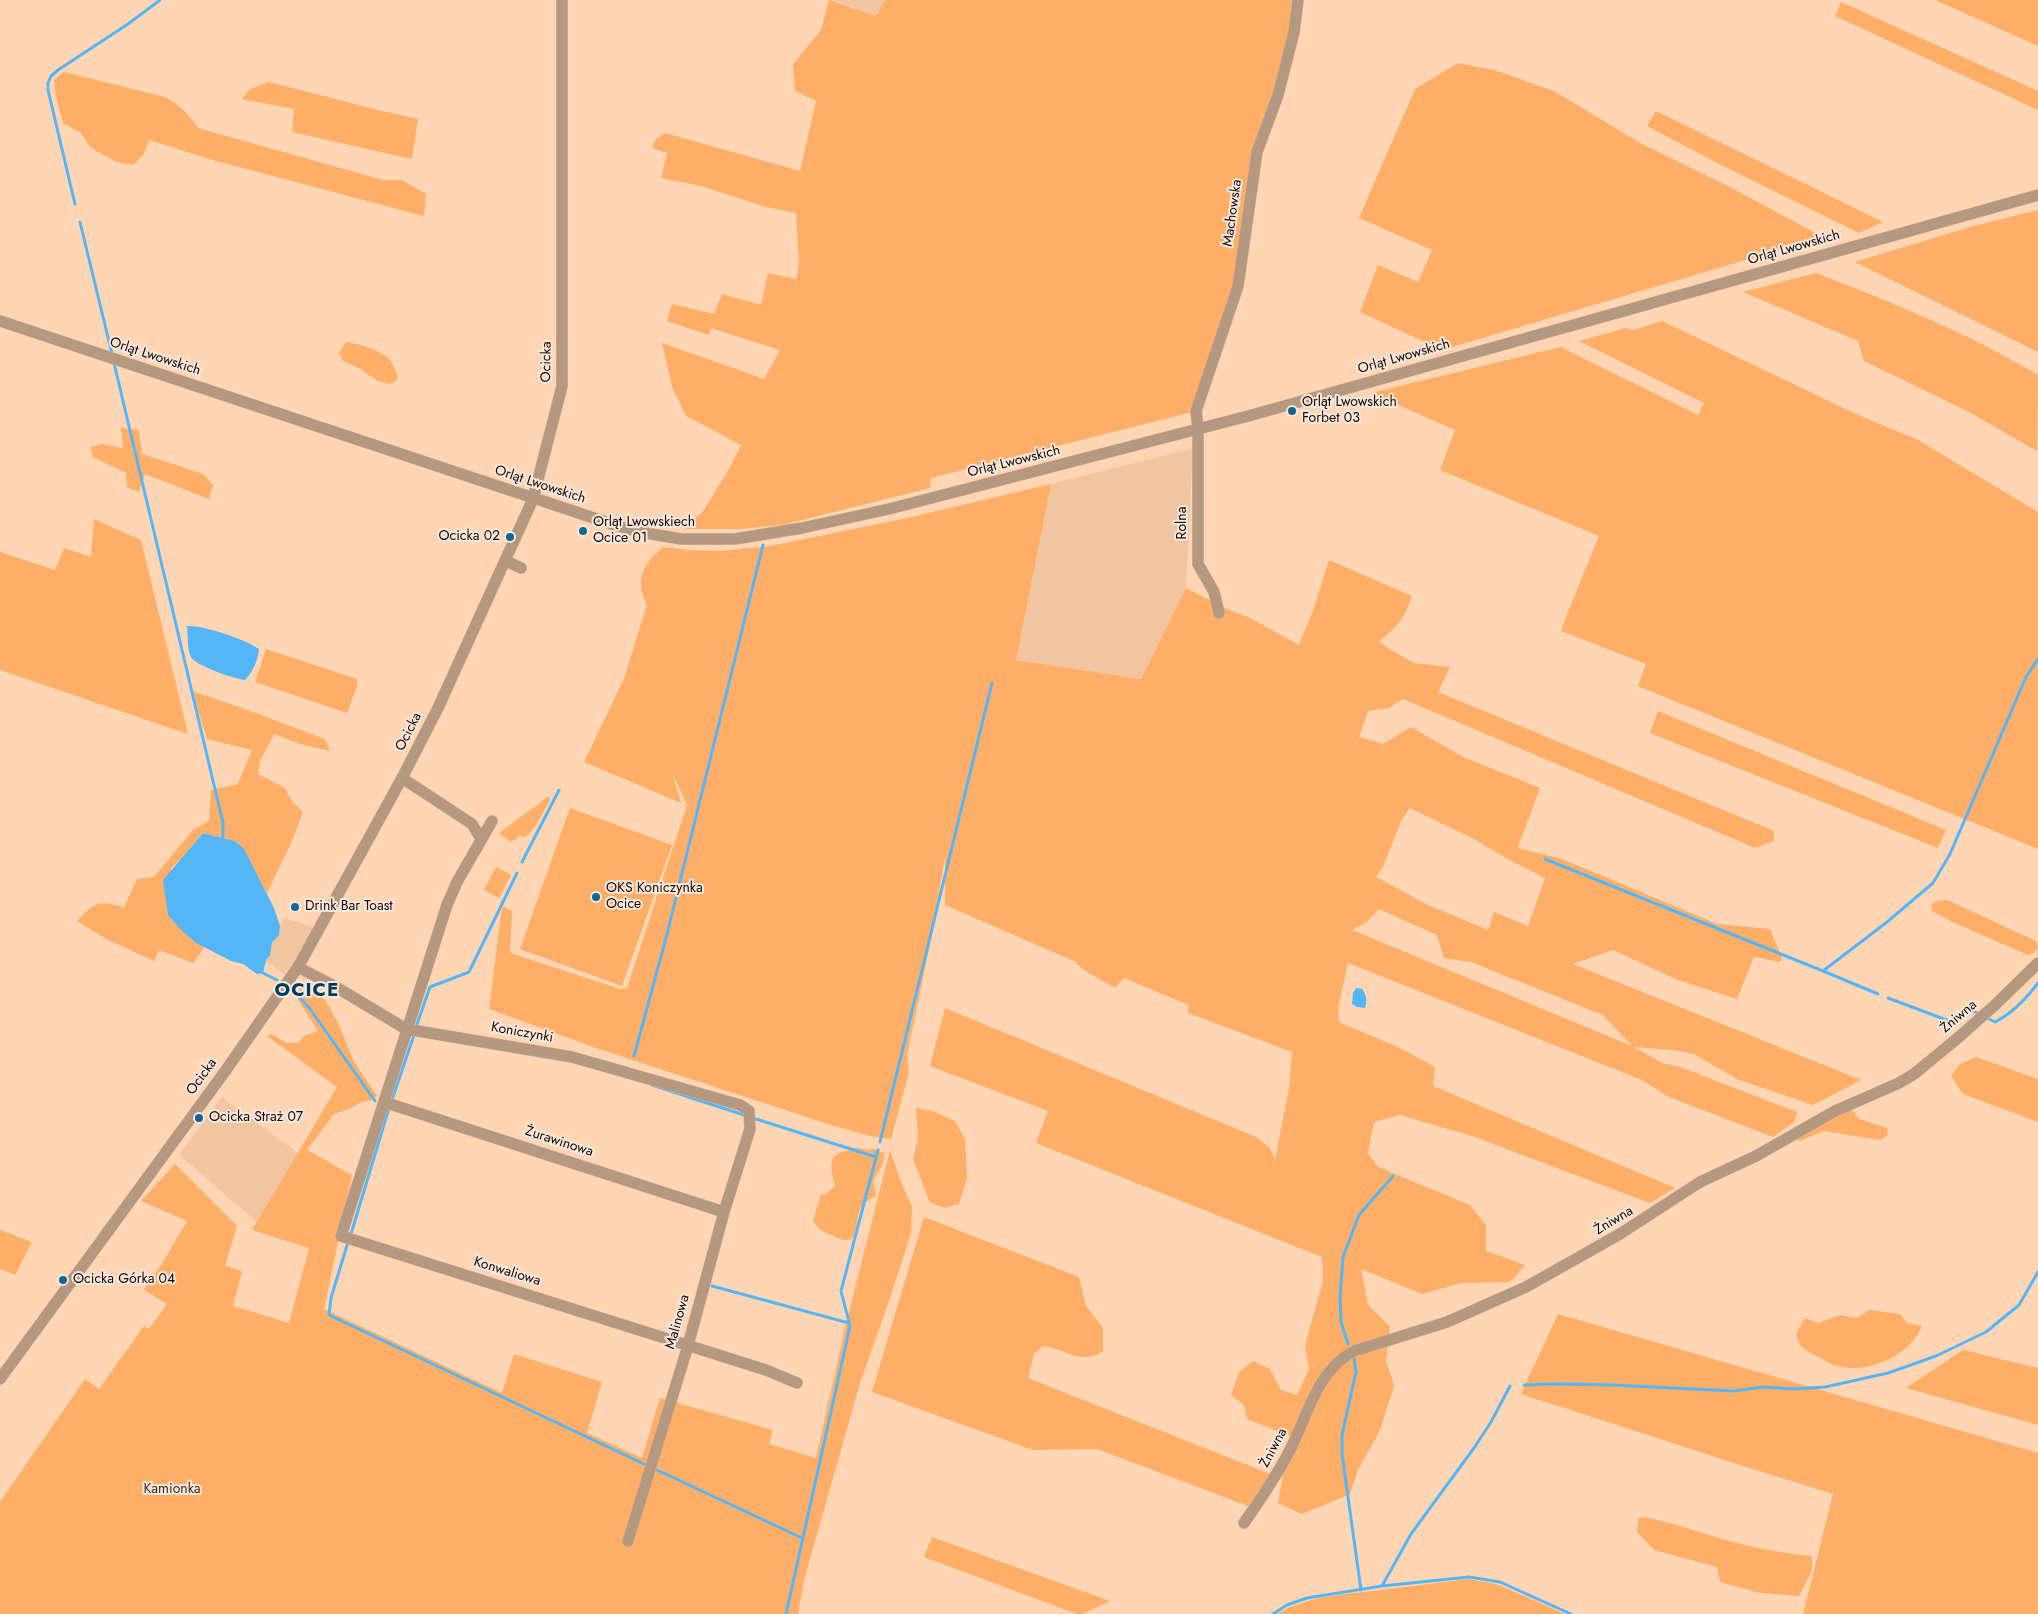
<!DOCTYPE html>
<meta charset="utf-8">
<style>
body{margin:0}
canvas{display:block;background:#ffd5b3}
</style>
<canvas width="2038" height="1614"></canvas>
<script>
const context = document.querySelector('canvas').getContext('2d');
context.lineJoin = 'round';
function paint(path, color) { context.fillStyle = color; context.fill(path, 'evenodd'); }
function strokePath(path, color, width, dash) { context.strokeStyle = color; context.lineWidth = width; context.lineCap = dash ? 'butt' : 'round'; context.setLineDash(dash || []); context.stroke(path); }
function write(font, color, halo, rows, align = 'center') {
  context.font = font + ' Jost,sans-serif'; context.lineWidth = 4; context.setLineDash([]); context.textBaseline = 'middle'; context.strokeStyle = halo; context.fillStyle = color; for (const [text, x, y, turn = 0] of rows) {
    context.save(); context.translate(x, y); context.rotate((+turn || 0) * Math.PI / 180); context.textAlign = isNaN(turn) ? turn : align; if (halo) context.strokeText(text, 0, 0); context.fillText(text, 0, 0); context.restore();
  }
}
paint(new Path2D(`
 M832,0h53l-9,16z
 M1193,448l-7,140 -45,91 -126,-19 36,-176z
 M285,918l29,9 -28,48 -20,-13 4,-6 2,-14 7,-6 1,-10z
 M222,1097l76,56 -41,69 -78,-67z`), '#f2c5a1');
paint(new Path2D(`
 M829,0l47,16 9,-16h413l-41,152 -19,134 -42,125 -265,67 -1,10 -148,37 -41,4h-54l-4,-3 19,-13 27,-44 12,-24 -55,-29 -14,-29 -10,-44 102,36 16,-29 -69,-22 -2,7 -42,-14 5,-17 42,10 8,-20 39,11 7,-32 28,6 3,-14 -3,-52 -30,-6 -65,-21 -40,-8 6,-25 -15,-5 4,-9 9,-6 135,38 16,-70 -21,-10 -2,-27 28,-34z
 M1935,0h103v46z
 M1841,2l197,89v19l-203,-94z
 M1458,63l36,7 60,21 86,52 86,42 97,52 -381,113 -82,-38 18,-47 40,17 14,-32 -73,-32 56,-129z
 M64,72l101,25c15,8 24,17 33,31l185,52h19l24,14 -2,22 -208,-55 -67,-21 -5,14 -11,11 -17,-3 -26,-15 -9,-14 -18,-10 -7,-26 -2,-17z
 M269,82l109,28 40,9 -6,40 -120,-27 2,-23 -52,-10 8,-10z
 M1656,111l227,111 -24,11 -138,-68 -74,-39z
 M2038,210v142l-183,-90 115,-35z
 M1816,273c75,29 152,60 222,102l-1,76 -68,-39 -105,-51 -6,-20 -115,-49z
 M1662,321l194,93 62,26 120,72v337l-400,-163 8,-22 -85,-33 8,-22 30,-73 -159,-66 15,-40 -84,-37 190,-46 137,68 6,-12 -125,-62 47,-13 7,2z
 M346,342c10,1 40,10 45,19 3,5 4,10 7,15l-2,5 -6,3 -12,-3 -19,-13 -16,-7 -4,-8z
 M120,428l19,2 3,24 61,20 10,11 -4,14 -64,-25 -6,18 -12,-5 -1,-14 -33,-16 -3,-10 12,-3 21,4 -1,-14z
 M1051,484l-35,176 125,19 45,-91 39,20 27,11 47,26 15,-37 15,-48 83,36c-7,22 -15,31 -33,45l12,9 23,13 36,4 -12,25 336,139v10l-19,7 -352,-149 -14,9 -21,3 -9,26 24,7 28,-17 52,30 77,31 -22,59 4,2 40,10 155,65 53,5 12,30 -2,3 -26,-5 -17,42 -59,-19 -65,-30 -40,14 288,116 -48,25 -76,-26 -43,-25 -22,-4 -38,-3 28,16 18,4 117,45 -3,10 -21,15 -104,-40 -27,-17 -294,-117 -10,46 1,13 61,26 35,19 -2,19 242,102 -25,15 -178,-67 -72,-21 -26,7 -6,31 10,14 92,38 16,20v26l39,14 -15,17 -49,1 -39,11 -61,-25 7,36 22,22 -4,34 8,25 -14,44 -22,40 -8,24 -48,20 -24,-11 12,-67 -43,-17 -3,-14 -13,-10 8,-23 14,-11 17,8 11,21 16,5 12,-26 -4,-24 18,-64 -1,-24 -286,-114 12,-32 -118,-45 15,-58 311,129 14,11 5,11 14,-70 3,-37 -104,-39v-8l-64,-27 -9,10 -33,-19 -6,-7 -131,-57v-48l-14,83 -24,115 2,17 -18,67 -21,-3 -39,-11 -232,-76 -110,-40 13,-103 10,5 -2,42 110,36 7,-1 3,-9 57,-174 -15,-33 9,31 -97,-41 39,-81 24,-76c-13,-25 -4,-41 16,-58l26,3 30,1 52,-5 141,-29zM1410,808l66,32 35,21 34,17 -17,48 -34,-14 -6,18 -60,-25 -52,-28 7,-10 18,-46zM1379,909l58,26 7,23 27,4 132,53 29,31 -280,-116 15,-8z
 M94,519l47,21 47,194 -188,-64v-118l55,18 9,-22 27,9z
 M266,649l91,30v7l-10,27 -92,-31z
 M192,691l50,17 83,31 5,12 -30,-7 -26,-10 -14,27 -2,13 27,14 6,12 12,12 -11,29 -25,52 -32,-52 -32,-8c-11,11 -19,25 -32,35l10,62 23,18 -11,15 -34,-13 -5,11 -48,-22 -29,-18c17,-18 23,-22 47,-13l13,-29 17,-2 39,-47 16,-9 2,-31 27,-6 14,-34 -45,-11z
 M1658,711l288,119 -8,18 -288,-115z
 M549,796l1,4c-8,13 -13,28 -25,37l-5,-1 -9,6 -12,-9z
 M570,808l102,37 -50,141 -102,-37z
 M496,867l15,8 -12,23 -15,-8z
 M1947,900l89,41 2,7 -4,5 -6,2 -76,-33 -20,-11 -1,-6 5,-4z
 M300,986l17,6 9,9 13,24 14,35 24,36 -6,4 -9,2 -13,7 -15,5 -27,36 45,25 -28,134 178,84 12,-39 88,28 -15,51 55,25 18,-60 113,32 -4,14 47,14 30,-134 44,-174 10,29 12,28 -1,26 -21,65 -30,85 -56,197 -6,34h-798v-112l85,-123 14,10 45,-63 5,3 18,-25 -23,-14 19,-28 24,-41 -46,-20 34,-37 62,62 -12,40 17,5 -9,35 56,17 20,-75 -57,-18 85,-143 -70,-51 4,-2 16,9h11l6,-7 14,-5 -20,-31z
 M1976,1057l62,22v43l-75,-28 -12,-18 9,-12z
 M916,1108l16,3 23,10 10,18 2,39 -8,26 -15,4 -14,-6 -17,-43 5,-21z
 M1851,1108l8,11 28,9 1,7 -8,5 -6,-1 -50,-8 -25,10 -6,-3z
 M857,1148l11,2 5,-1 12,4 -3,13 -9,15 3,12 -1,4c-6,2 -12,6 -15,12 -6,14 1,40 -25,28 -12,-6 -13,-4 -22,-16l8,-27h5l9,-8c-2,-9 -8,-26 2,-32 5,-3 14,-3 20,-6z
 M924,1217l155,60 7,29 17,22v23c-22,15 -37,-2 -60,-5l-9,8 -6,24 242,96 -22,32 -151,-57 -64,1 -161,-58z
 M0,1230l32,12 -17,33 -15,-6z
 M1869,1310l31,4 7,9 15,3c-12,30 -54,48 -85,40 -6,-1 -12,-6 -18,-9 -13,-6 -19,-8 -23,-23l9,-16 13,5 22,-8 17,3z
 M1558,1314l480,139v161h-235l30,-120 -93,-29 -219,-71z
 M1963,1350l75,18v57l-132,-37z
 M1639,1517c23,2 45,11 67,17 35,11 70,19 106,22v15l-13,25 -39,-3 -40,-11 -3,-15 -63,-17 -17,-18z
 M932,1537l178,64 -28,13h-5l-153,-57z
 M1469,1579l30,6 66,29h-288c30,-18 69,-20 104,-24 29,-4 59,-7 88,-11z`), '#feae66');
paint(new Path2D(`
 M187,626c16,-1 58,13 72,23 -1,11 -6,23 -14,31 -10,-1 -49,-14 -54,-23 -4,-7 -3,-22 -4,-31z
 M203,833l32,8 9,8 30,59 6,18 -1,10 -7,6 -2,14 -4,4 -3,13 -6,1 -14,-10 -12,-3 -35,-18 -15,-13 -13,-15 -5,-35z
 M1356,988l6,1c5,6 5,12 3,19l-8,-1 -5,-3 1,-11z`), '#55b6f7');
strokePath(new Path2D(`
 M75,204l-27,-114v-7l3,-7 7,-6 70,-46 32,-24
 M80,222l32,132
 M114,363l109,460v14
 M1545,859l278,112 55,23
 M522,862l37,-72
 M1823,971l64,-49 46,-39 17,-29 76,-177 12,-18
 M263,973l14,7
 M294,991l16,18 65,92
 M1888,998l64,24 21,-11 4,2
 M1989,1019l6,3c18,-9 31,-23 43,-39
 M416,1027l14,-40 39,-15 48,-99
 M634,1056l32,-118 97,-393
 M652,1085l92,30
 M392,1100l22,-65
 M756,1119l120,38
 M880,1142l112,-459
 M351,1234l38,-126
 M348,1242l-17,56 -2,17 315,149
 M712,1286l137,37
 M1348,1344l-7,-22 -1,-24 3,-41 16,-42 34,-39
 M1354,1358l2,14 -14,63v19l19,136
 M1524,1385l30,-1 59,1 121,6 29,-4 31,2 31,-2 63,-14 48,-17 50,-24 33,-27 19,-33
 M657,1470l145,68
 M1382,1586l29,-52 63,-86 17,-26 19,-36
 M786,1614l64,-288 -9,-35 37,-141
 M1273,1614l14,-9 20,-7 75,-12 87,-9 31,5 71,32`), '#55b6f7', 3);
const minor = new Path2D(`
 M0,321l618,205 22,6 41,7h54l67,-11 87,-19 363,-94 786,-220
 M506,561l15,7
 M1219,613l-5,-21 -16,-28v-135l-2,-18 42,-125 19,-134 21,-57 16,-63 4,-32
 M402,778l70,46 9,15
 M492,821l-35,61 -10,23 -106,331 425,134 31,13
 M298,967l38,20 70,42 166,28 168,48 9,6 1,18 -26,83 -37,137 -59,192
 M384,1102l340,110
 M0,1379l226,-309 72,-103 104,-189 36,-70 95,-209 29,-113v-386
 M1244,1523c16,-23 32,-46 45,-71 19,-36 27,-81 65,-101l93,-29 79,-35 94,-53 80,-52 56,-26 79,-45 64,-28 15,-9 45,-37 36,-32 43,-42`);
strokePath(minor, '#dbb496', 12);
strokePath(minor, '#b59880', 11);
for (const [x, y, r, color] of [
 [1292,411,5,"#116697"],
 [583,531,5,"#116697"],
 [510,537,5,"#116697"],
 [596,897,5,"#116697"],
 [295,907,5,"#116697"],
 [199,1118,5,"#116697"],
 [63,1280,5,"#116697"]
]) { const dot = new Path2D(); dot.arc(x, y, r, 0, 2 * Math.PI); context.fillStyle = color; context.fill(dot); strokePath(dot, '#f7e8dd', 2); }
write('14px', '#1b0800', '#f7e8dd', [
 ["Machowska",1233,213,-82],
 ["Orląt Lwowskich",1794,248,-16],
 ["Orląt Lwowskich",155,357,18],
 ["Orląt Lwowskich",1404,357,-16],
 ["Ocicka",547,362,-89],
 ["Orląt Lwowskich",1014,462,-14],
 ["Orląt Lwowskich",540,485,18],
 ["Rolna",1183,523,-90],
 ["Ocicka",409,732,-63],
 ["Żniwna",1959,1017,-40],
 ["Koniczynki",522,1033,10],
 ["Ocicka",202,1077,-54],
 ["Żurawinowa",559,1142,18],
 ["Żniwna",1614,1221,-31],
 ["Konwaliowa",507,1272,17],
 ["Malinowa",678,1322,-74],
 ["Żniwna",1274,1448,-62]
]);
write('14px', '#1b0800', '#f7e8dd', [
 ["Orląt Lwowskich",1302,403],
 ["Forbet 03",1302,419],
 ["Orląt Lwowskiech",593,523],
 ["Ocice 01",593,539],
 ["Ocicka 02",500,537,"right"],
 ["OKS Koniczynka",606,889],
 ["Ocice",606,905],
 ["Drink Bar Toast",305,907],
 ["Ocicka Straż 07",209,1118],
 ["Ocicka Górka 04",73,1280]
], 'left');
write('14px', '#3d2a1a', '#f7e8dd', [
 ["Kamionka",172,1490]
]);
context.letterSpacing = '1px';
write('bold 19px', '#003a5c', '#f7e8dd', [
 ["OCICE",307,991]
]);
context.letterSpacing = '0px';
</script>
